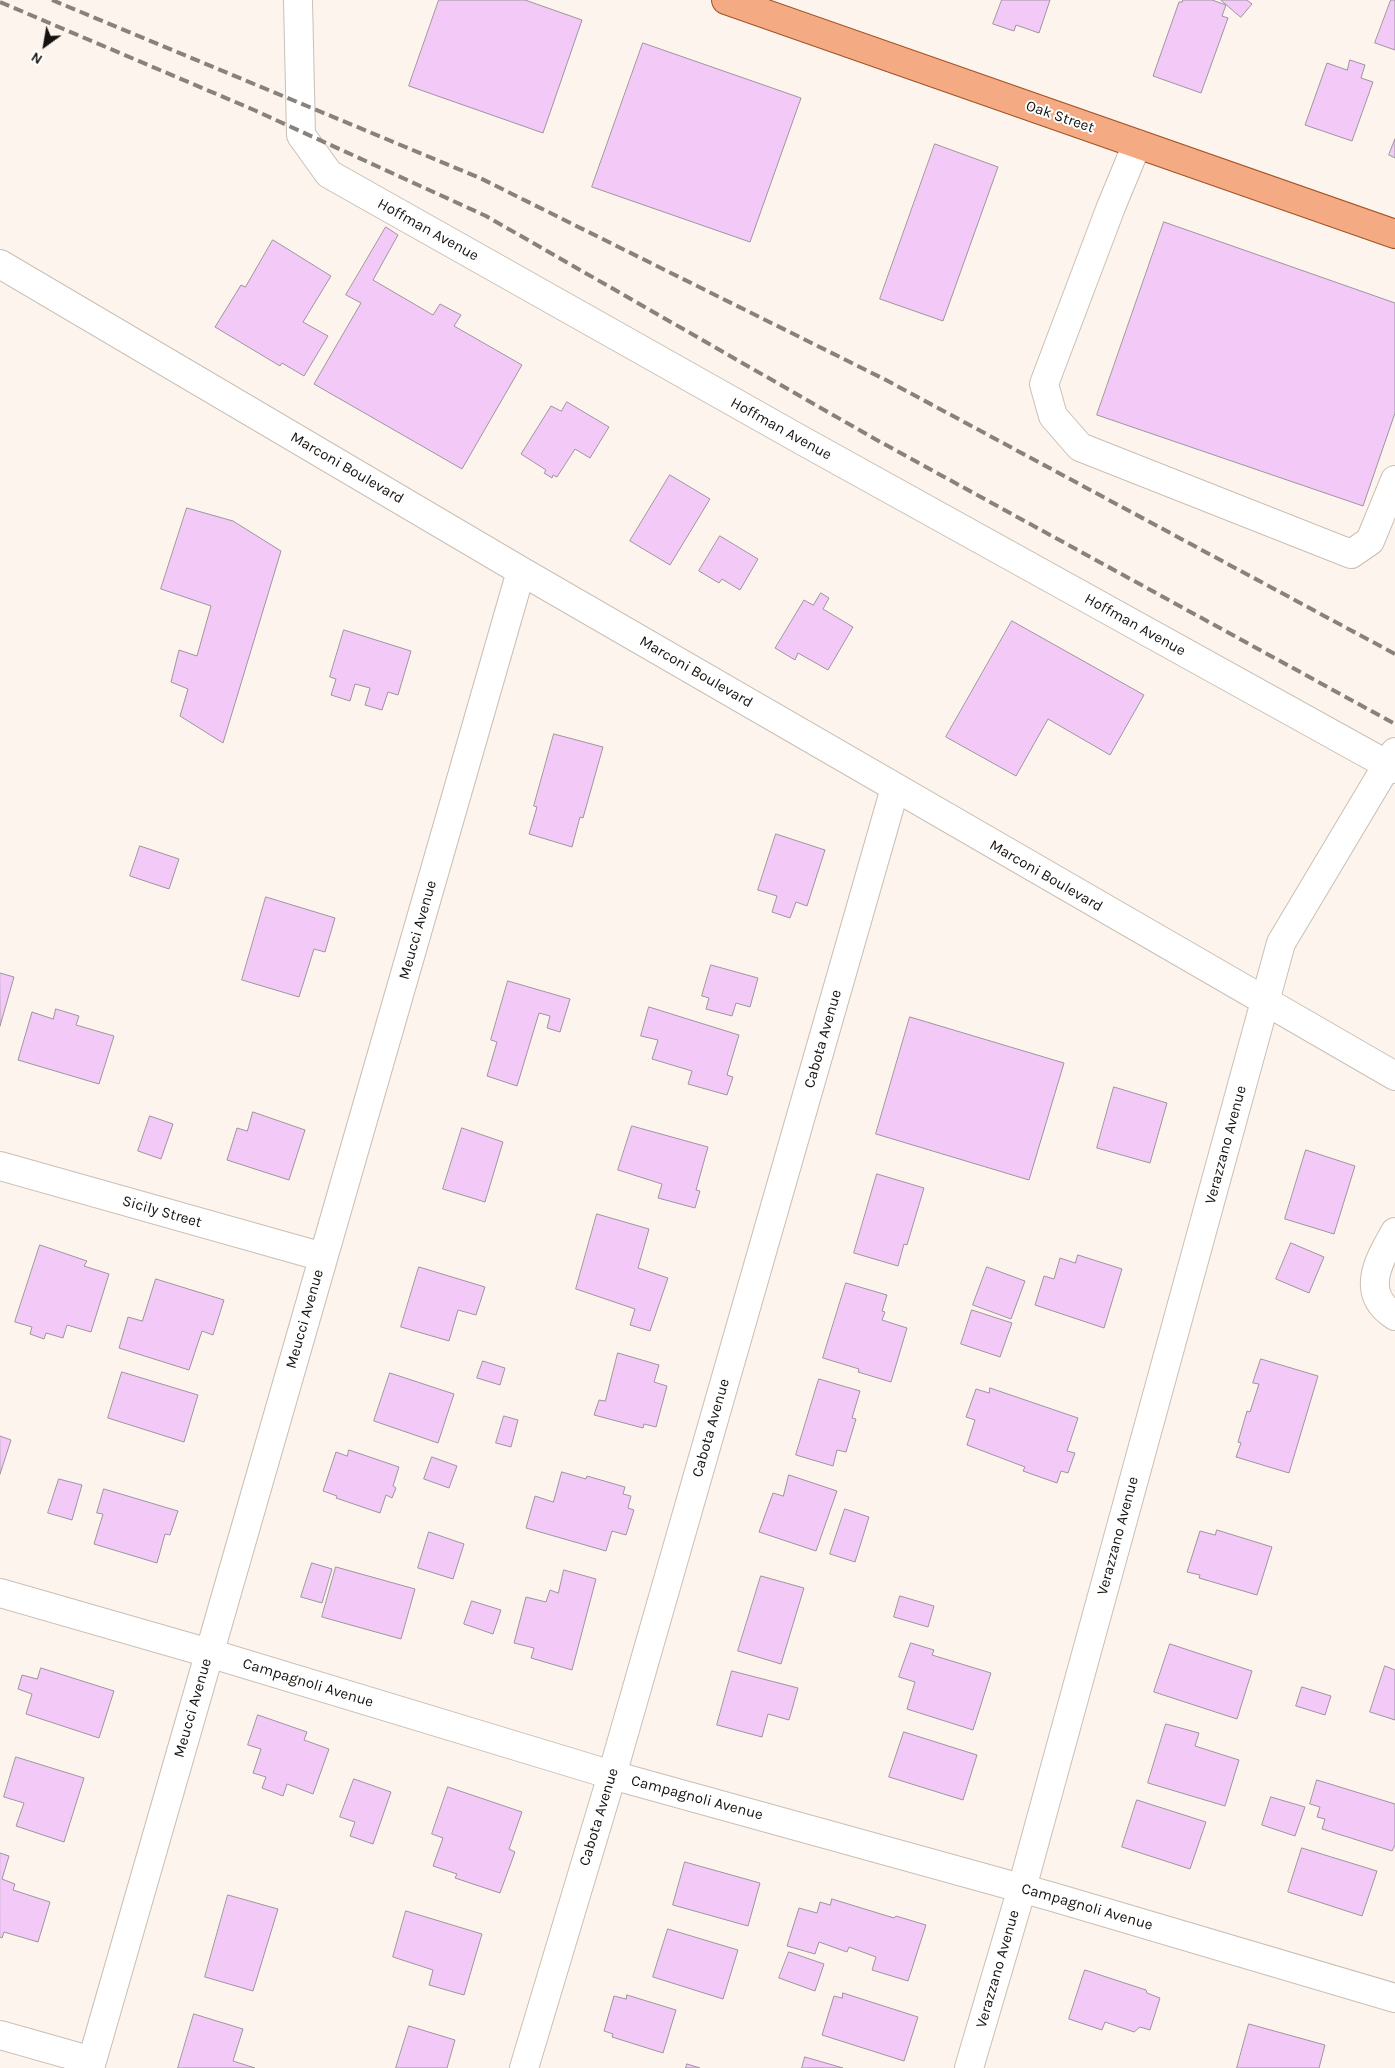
<!DOCTYPE html>
<style>
body{margin:0}
#map{position:relative;width:1395px;height:2068px;overflow:hidden;background:#fdf5ed;font-family:Karla,sans-serif}
canvas{display:block}
.north{position:absolute;left:20px;top:20px;width:50px;height:50px;-webkit-text-stroke:4px #fff;paint-order:stroke;rotate:212deg;font-size:14px;font-weight:700;line-height:20px;text-align:center;color:#15120f}
.north::after{content:'';display:block;margin:auto;width:18px;height:22px;background:#15120f;clip-path:polygon(50% 0,100% 100%,50% 72%,0 100%)}
</style>
<div id="map">
<canvas width="1395" height="2068"></canvas>
<div class="north">N</div>
</div>
<script>
const context = document.querySelector('canvas').getContext('2d');
context.lineJoin = 'round';
function paint(path, color) { context.fillStyle = color; context.fill(path, 'evenodd'); }
function strokePath(path, color, width, dash) { context.strokeStyle = color; context.lineWidth = width; context.lineCap = dash ? 'butt' : 'round'; context.setLineDash(dash || []); context.stroke(path); }
function write(font, color, halo, rows, align = 'center') {
  context.font = font + ' Karla,sans-serif'; context.lineWidth = 4; context.setLineDash([]); context.textBaseline = 'middle'; context.strokeStyle = halo; context.fillStyle = color; for (const [text, x, y, turn = 0] of rows) {
    context.save(); context.translate(x, y); context.rotate((+turn || 0) * Math.PI / 180); context.textAlign = isNaN(turn) ? turn : align; if (halo) context.strokeText(text, 0, 0); context.fillText(text, 0, 0); context.restore();
  }
}
const building = new Path2D(`
 M439,0h86l57,20 -39,113 -134,-47z
 M1002,0h48l-11,33 -23,-8 -2,6 -21,-7z
 M1183,0h29l14,5 -4,11 6,2 -27,75 -48,-17 26,-74h3z
 M1221,0h26l5,4 -11,13z
 M1391,0h4v50l-20,-7z
 M643,43l158,55 -51,144 -158,-55z
 M1350,60l15,5 -4,13 12,4 -21,59 -47,-16 22,-62 20,7z
 M1395,139v19l-6,-3z
 M935,144l63,23 -55,154 -63,-22z
 M1164,222l231,81v110l-32,93 -266,-91z
 M386,227l12,8 -25,45 60,35 7,-11 21,11 -7,11 68,39 -60,104 -148,-85 47,-81 -15,-8z
 M273,240l58,36 -28,46 25,14 -24,40 -22,-13 -2,3 -65,-39 26,-42 4,2z
 M567,402l42,25 -19,31 -15,-9 -18,28 -4,-2 -1,3 -8,-5 2,-3 -25,-16 30,-48 10,5z
 M670,475l40,24 -40,66 -40,-24z
 M187,508l46,13 48,30 -58,192 -43,-27 8,-27 -17,-7 8,-32 18,6 14,-50 -50,-17z
 M720,536l38,23 -18,31 -18,-11 -3,4 -20,-12z
 M821,593l8,5 -6,11 30,18 -25,43 -30,-17 -3,7 -20,-12 29,-48 9,5z
 M1012,621l132,74 -34,60 -62,-36 -32,57 -70,-39z
 M344,630l67,21 -13,44 -10,-3 -6,18 -17,-5 5,-17 -15,-4 -5,17 -19,-6 5,-16 -6,-2z
 M554,734l49,13 -20,71 -3,-1 -8,30 -43,-13 8,-27 -3,-1z
 M776,834l49,16 -18,56 -11,-4 -6,16 -18,-6 5,-16 -19,-6z
 M140,846l39,13 -10,30 -39,-13z
 M266,897l69,21 -10,34 -11,-3 -15,48 -57,-17z
 M711,965l47,13 -8,29 -14,-4 -4,13 -26,-7 3,-11 -7,-2z
 M0,973l14,4 -14,49z
 M508,981l62,18 -10,33 -13,-4 3,-12 -11,-3 -22,73 -30,-10 10,-34 -6,-2z
 M649,1007l90,28 -12,40 6,2 -6,18 -39,-11 4,-13 -40,-12 6,-19 -17,-4z
 M56,1009l23,7 -3,9 38,11 -15,48 -81,-24 14,-48 21,7z
 M910,1017l154,46 -35,117 -153,-46z
 M1114,1087l53,16 -17,60 -53,-15z
 M253,1112l52,18 -16,50 -62,-20 10,-32 10,3z
 M150,1116l23,8 -12,35 -23,-8z
 M632,1126l76,21 -12,43 4,1 -5,17 -37,-10 4,-14 -44,-14z
 M462,1128l41,14 -18,60 -42,-13z
 M1306,1150l49,16 -21,68 -49,-15z
 M877,1174l47,14 -17,57 -3,-1 -6,22 -44,-13z
 M597,1214l52,15 -11,39 30,10 -18,53 -20,-6 5,-16 -59,-20z
 M1291,1243l33,14 -15,36 -33,-14z
 M40,1245l47,16 -3,5 25,8 -18,58 -24,-7 -4,13 -17,-5 -2,6 -14,-5 2,-7 -17,-5z
 M1078,1255l44,14 -18,59 -69,-23 9,-29 10,3 6,-21 15,5z
 M419,1267l66,20 -9,28 -18,-5 -9,31 -48,-14z
 M987,1267l38,14 -14,38 -38,-14z
 M156,1279l68,21 -11,35 -11,-4 -13,39 -70,-22 9,-31 14,4z
 M846,1283l41,12 -5,16 3,1 -3,8 25,8 -16,54 -33,-10 1,-3 -36,-11z
 M972,1310l40,13 -12,34 -39,-13z
 M618,1353l41,12 -5,17 13,4 -11,41 -12,-3 -1,4 -49,-13 5,-15 6,1z
 M1261,1359l57,17 -29,97 -53,-16 5,-14 -3,-1 9,-31 3,1 9,-28 -6,-1z
 M483,1361l22,7 -5,17 -23,-7z
 M122,1372l76,23 -14,47 -76,-24z
 M390,1373l64,21 -16,49 -64,-22z
 M819,1379l41,12 -8,27 4,1 -10,33 -9,-2 -4,16 -37,-11z
 M990,1388l88,30 -11,33 8,2 -7,20 -7,-2 -4,12 -34,-12 2,-4 -58,-22 8,-25 -9,-3 10,-28 13,4z
 M504,1416l14,4 -7,27 -15,-4z
 M0,1436l11,4 -11,34z
 M349,1450l50,17 -6,19 3,2 -4,10 -6,-3 -6,18 -44,-15 1,-2 -14,-5 13,-39 11,4z
 M432,1457l25,9 -8,22 -25,-9z
 M562,1472l24,7 1,-3 38,11 -2,7 8,2 -3,12 6,2 -8,25 -14,-4 -6,20 -80,-23 9,-32 18,6z
 M789,1475l48,16 -21,60 -57,-19 14,-39 10,3z
 M59,1479l23,6 -10,35 -24,-7z
 M104,1489l74,22 -8,24 -5,-1 -8,29 -63,-19 9,-30 -6,-1z
 M845,1509l24,8 -14,45 -25,-8z
 M1217,1530l55,17 -15,48 -58,-17 1,-3 -13,-3 13,-41 15,4z
 M429,1532l35,12 -11,35 -35,-11z
 M312,1563l20,6 -10,34 -21,-6z
 M336,1567l79,22 -14,50 -79,-22z
 M564,1570l32,9 -24,91 -41,-12 3,-10 -20,-5 12,-46 20,5 4,-12 8,3z
 M761,1576l43,12 -23,76 -43,-13z
 M900,1596l34,10 -6,21 -34,-10z
 M472,1601l29,9 -8,24 -29,-10z
 M911,1643l23,7 -2,5 59,18 -18,57 -66,-21 8,-27 -16,-5z
 M1170,1644l82,27 -15,48 -83,-27z
 M1385,1666l10,4v50l-25,-8z
 M41,1668l73,23 -15,47 -73,-24 6,-20 -14,-5 4,-14 15,4z
 M732,1671l66,17 -9,32 -21,-6 -6,23 -45,-12z
 M1302,1687l29,9 -6,19 -29,-9z
 M258,1715l49,17 -3,8 25,9 -16,45 -26,-10 -4,12 -21,-8 4,-11 -13,-4 8,-24 -13,-4z
 M1166,1724l33,9 -4,13 44,14 -14,46 -77,-23z
 M904,1732l73,23 -14,45 -74,-23z
 M16,1757l68,21 -20,64 -48,-16 8,-23 -20,-6z
 M354,1779l37,13 -18,52 -23,-8 5,-14 -15,-5z
 M1317,1780l78,24v41l-3,6 -70,-22 3,-10 -8,-2 3,-10 -10,-3z
 M448,1787l74,25 -13,37 6,3 -15,41 -45,-15 2,-4 -24,-8 10,-28 -11,-4z
 M1271,1797l34,10 -10,29 -33,-11z
 M1137,1800l69,22 -16,47 -68,-22z
 M1302,1848l75,23 -15,45 -74,-24z
 M0,1853l9,3 -7,23 13,5 -2,6 37,12 -12,40 -34,-10 -2,6 -2,-1z
 M685,1862l75,21 -12,43 -75,-21z
 M228,1895l50,14 -25,82 -48,-14z
 M832,1899l62,19 2,-2 30,9 -18,56 -36,-11 4,-13 -27,-10 -2,5 -28,-10 -4,12 -28,-8 12,-38 18,5 3,-11 10,3z
 M406,1911l76,23 -18,61 -35,-10 4,-15 -40,-13z
 M668,1929l70,21 -15,49 -70,-22z
 M789,1952l35,12 -9,27 -36,-13z
 M1085,1970l61,20 1,3 13,5 -10,32 -10,-3 -6,5 -29,-10 -3,8 -33,-11z
 M843,1993l75,24 -14,44 -82,-26 12,-39 8,2z
 M627,1995l49,15 -13,43 -51,-16 1,-3 -9,-3 10,-35 12,3z
 M194,2014l49,15 -10,32 22,7h-77z
 M1249,2024l76,21 -6,23h-82z
 M409,2026l46,14 -8,28h-51z
 M805,2057l38,11h-41z
 M687,2064l13,4h-14z`);
paint(building, '#f2c9f7');
strokePath(building, '#9e959f', 1);
const minor = new Path2D(`
 M298,0l3,135 28,39 474,267 592,328
 M1137,144l-26,63 -67,177 9,32 27,31 271,107 19,-13 25,-61
 M0,264l521,307 874,505
 M0,1166l323,91
 M1395,1232c-16,28 -36,61 0,84
 M0,1593l209,60 403,122 441,122 342,101
 M0,2035l92,26
 M90,2068l431,-1497
 M524,2068l88,-293 283,-987
 M969,2068l53,-180 259,-945 114,-191`);
const major = new Path2D(`
 M726,0l669,234`);
strokePath(minor, '#c9bfb5', 30);
strokePath(major, '#a15124', 30);
strokePath(minor, '#fff', 28);
strokePath(major, '#f4ab83', 28);
strokePath(new Path2D(`
 M52,0l428,178 406,202 509,274
 M0,2l254,108 232,106 389,223 520,285`), '#87827c', 4, [10, 5]);
write('15px', '#15120f', '#fff', [
 ["Oak Street",1060,117,19],
 ["Hoffman Avenue",428,230,29],
 ["Hoffman Avenue",781,429,29],
 ["Marconi Boulevard",347,468,30],
 ["Hoffman Avenue",1135,625,29],
 ["Marconi Boulevard",696,672,30],
 ["Marconi Boulevard",1046,876,30],
 ["Meucci Avenue",418,930,-74],
 ["Cabota Avenue",823,1039,-74],
 ["Verazzano Avenue",1226,1145,-75],
 ["Sicily Street",162,1212,16],
 ["Meucci Avenue",305,1319,-74],
 ["Cabota Avenue",711,1428,-74],
 ["Verazzano Avenue",1118,1536,-75],
 ["Campagnoli Avenue",308,1683,17],
 ["Meucci Avenue",193,1708,-74],
 ["Campagnoli Avenue",697,1798,15],
 ["Cabota Avenue",599,1817,-73],
 ["Campagnoli Avenue",1087,1907,16],
 ["Verazzano Avenue",998,1969,-74]
]);
</script>
